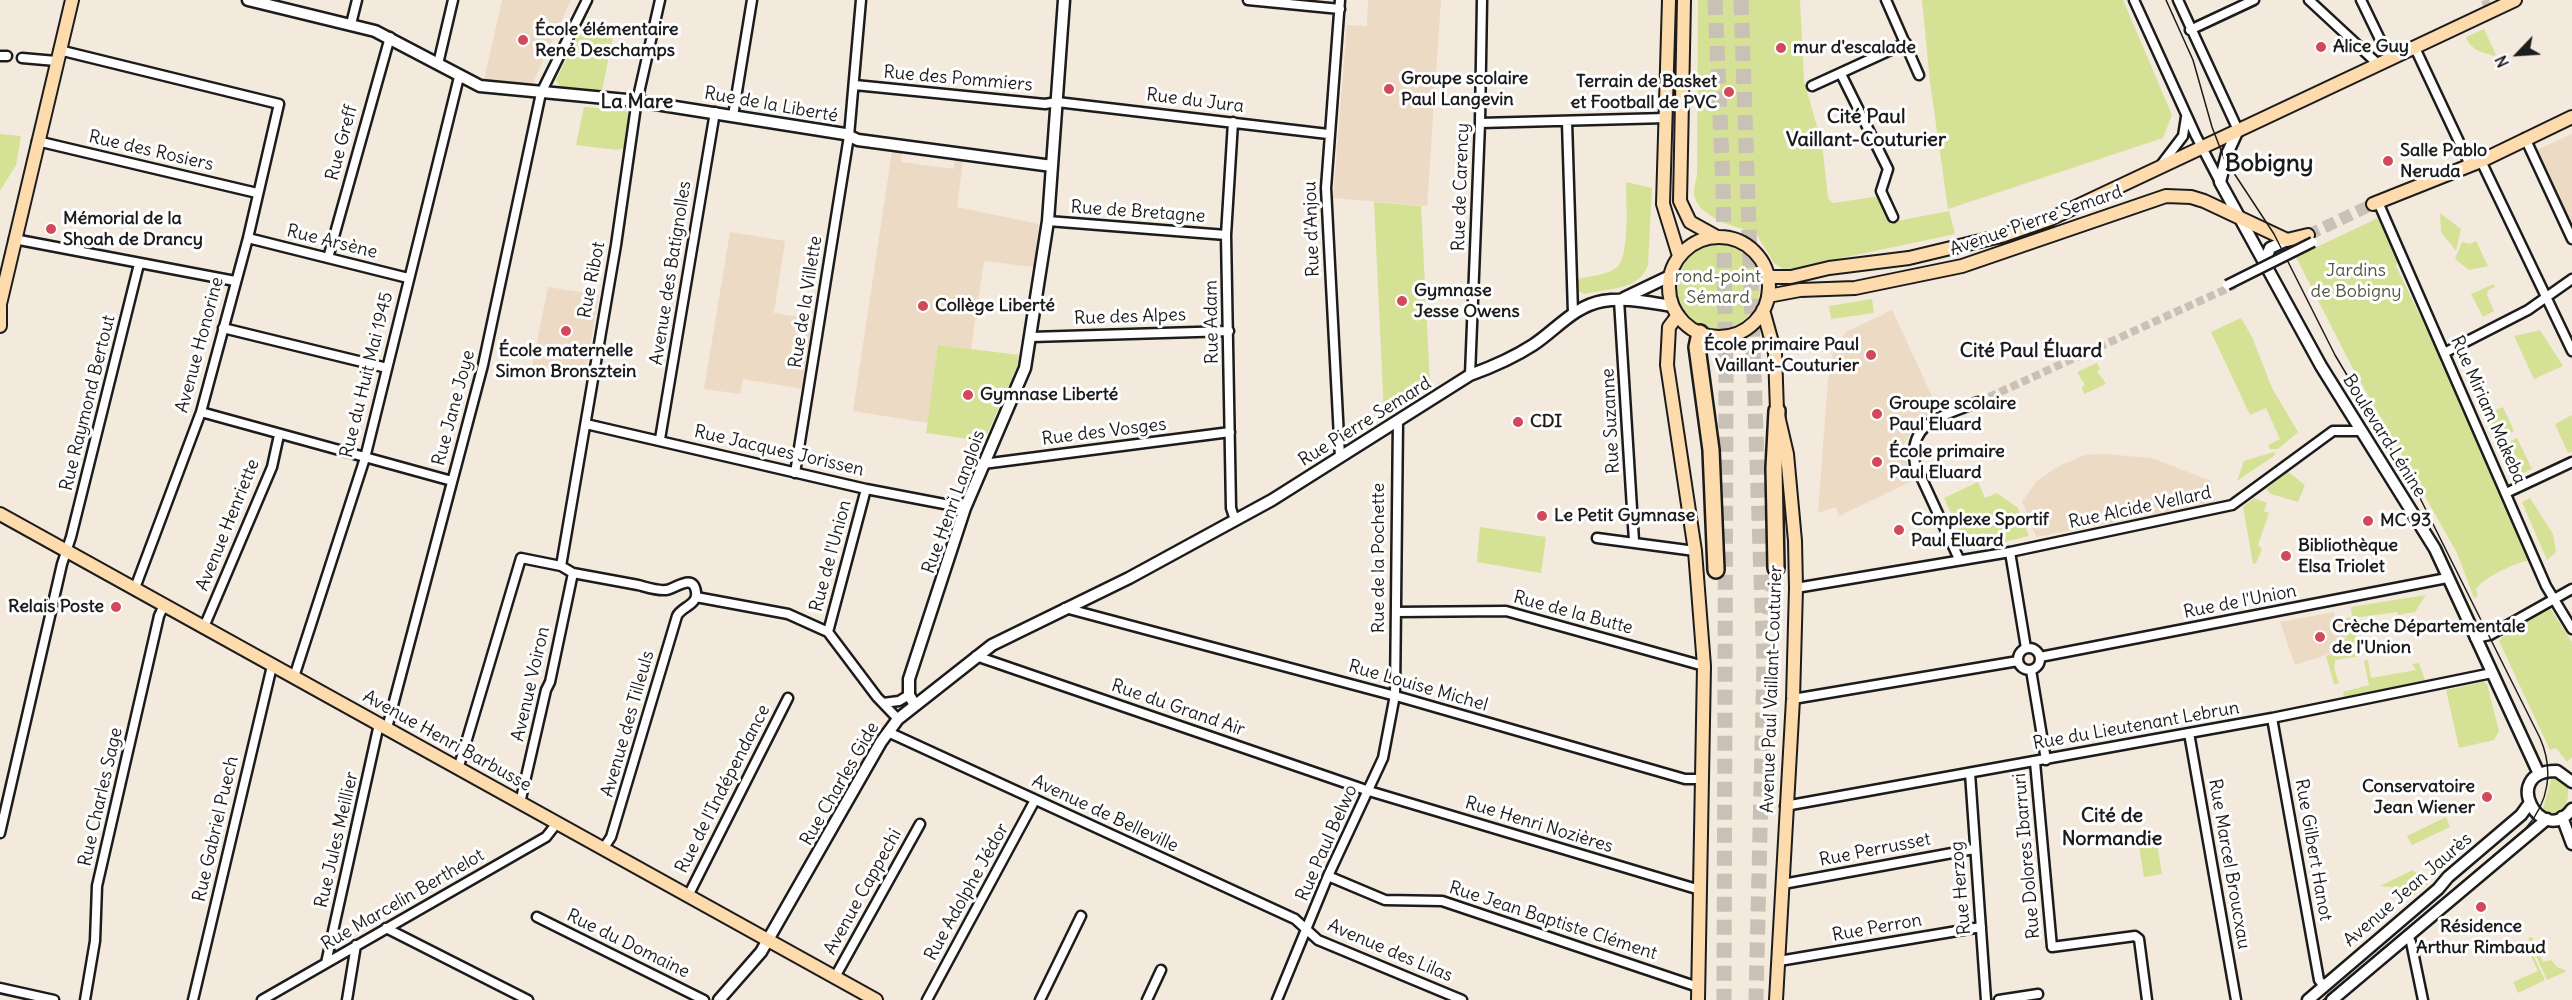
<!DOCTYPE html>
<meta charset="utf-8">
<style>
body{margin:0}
#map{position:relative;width:2572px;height:1000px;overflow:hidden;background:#f4e9dd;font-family:Delius,sans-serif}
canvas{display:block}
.north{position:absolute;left:2488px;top:24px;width:60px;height:60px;-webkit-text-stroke:4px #fff;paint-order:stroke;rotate:245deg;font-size:16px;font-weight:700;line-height:24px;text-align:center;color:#1c1c1c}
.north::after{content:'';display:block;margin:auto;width:21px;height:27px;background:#1c1c1c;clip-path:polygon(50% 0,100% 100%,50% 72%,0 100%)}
</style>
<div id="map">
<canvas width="2572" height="1000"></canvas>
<div class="north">N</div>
</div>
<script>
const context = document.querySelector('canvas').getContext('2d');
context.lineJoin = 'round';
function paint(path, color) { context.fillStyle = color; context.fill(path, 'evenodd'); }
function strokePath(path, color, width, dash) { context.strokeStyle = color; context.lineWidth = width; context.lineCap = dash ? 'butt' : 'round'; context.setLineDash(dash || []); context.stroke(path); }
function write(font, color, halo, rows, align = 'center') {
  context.font = font + ' Delius,sans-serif'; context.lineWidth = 6; context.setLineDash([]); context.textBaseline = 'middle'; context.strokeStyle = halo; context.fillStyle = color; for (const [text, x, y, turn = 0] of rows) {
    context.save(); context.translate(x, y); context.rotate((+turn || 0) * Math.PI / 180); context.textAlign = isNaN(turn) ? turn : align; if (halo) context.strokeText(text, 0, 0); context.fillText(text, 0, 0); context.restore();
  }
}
paint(new Path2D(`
 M502,0h69l-39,85 -48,-5z
 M1368,0h73l-14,206 -94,-8 14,-173 20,1z
 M2572,134v94l-37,-77z
 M892,151l10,1 -1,10 53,7 1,-10 8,1 -6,47 82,17 -5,43 -50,-6 -13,88 -33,-4 -10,78 -75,-12z
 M730,232l55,9 -11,72 40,6 -11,70 -60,-10 -3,15 -36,-5z
 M548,287l51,8 -14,77 -53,-5z
 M1892,310l46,99 -24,18 -10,17v11l10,25 -75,36 -3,-9 -18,6 10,-133 5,-27 13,-21z
 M2103,454l49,4 59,23 4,19 -4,5 -175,32 -14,-36 16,-21 21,-14 26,-11z
 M2334,612l1,8 17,-3 5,28 -62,20 -15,-43z`), '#ecdac5');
paint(new Path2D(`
 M1698,0h102l4,81 18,63 6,54 5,5 47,-7 12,26 57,-11 6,23 -170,36 -11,-7 -19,-31c-19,-4 -59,-15 -61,-39 0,-5 2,-13 3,-18z
 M1922,0h201l49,115 -9,23 -215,71 -18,-127z
 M2484,29l12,26 -2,1c-13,-5 -23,-5 -28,-19z
 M580,30l33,6 -11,55 -42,-4 -4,-7z
 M584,107l40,3 5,4 -5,34 -7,2 -41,-5z
 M0,134l21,2 -5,29 -16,26z
 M1626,182l26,6 -4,77c-9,26 -40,23 -63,29l-7,-3v-12c12,-3 32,-4 40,-13 12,-14 8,-65 8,-84z
 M1374,202l47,4 9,179 -46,29z
 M2440,213l21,16 -5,22 -15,-19z
 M2378,218l20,41 -2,7 24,50 7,7 101,238c-12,1 -48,18 -52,29l2,6 -4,2 -17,-45 -106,-188 -55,-108z
 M2476,241l12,25 -19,4 -14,-11 7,-17 8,2z
 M1676 287a42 42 0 1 1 84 0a42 42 0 1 1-84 0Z
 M2494,284l1,3 -7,3 -1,5 7,16 -11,6 -12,-23z
 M1872,299l2,14 -43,6 -2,-13z
 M2241,318l11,19 20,51 26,44 -20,17h-8l-2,-4 12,-6 -14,-31 -16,7 -39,-83z
 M2540,330l23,36 -29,13 -20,-43z
 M938,345l81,10 -2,12 -33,74 -58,-8z
 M2097,363l3,6 -3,2 9,13 -22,10 -2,-7 3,-2 -8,-13z
 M2503,407l11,24 -18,11 -12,-27z
 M2572,415v37l-4,1 -13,-29z
 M2517,438l15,31 -20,9 -14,-31z
 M2274,452l1,3 -38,26 7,-20z
 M2288,472l17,13 -7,17 -27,-8 -5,-5z
 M1978,482l7,16 12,-5 21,15 11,28 -58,14 -5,-4 -22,-48z
 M2254,498l13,5 -3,8 5,2 -11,32 4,4 -6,14 -3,1 -10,-57z
 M2530,498l23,36 3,18 -9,8 -25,-58z
 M1480,527l66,10 -5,36 -64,-11z
 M2426,595l-11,17 -17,3 -1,-3 -44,6 7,38 -25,4 -1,8 5,15 -5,1 -8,-28 17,-6 -2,-10 5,-1 1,-7 -4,-13 9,-2 -1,-10z
 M2550,608l22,34v115l-5,5 -11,-14 -6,2 -51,-109 7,-8z
 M2368,660l3,18 45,-8 -4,-6 7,-1 6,17 -81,17 -1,-5 26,-7 -5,-24z
 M2483,682l4,2 12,47 -5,9 -35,8 -13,-58z
 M2552,777h6l9,6c5,18 -5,38 -25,29z
 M2446,817l4,10 -38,18 -5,-9z
 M2157,843l5,31 -18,3 -5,-31z
 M2413,870l15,14 -16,13 -13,-9 -19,-2z
 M2532,937l11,25 8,-2 6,7 10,4 -20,9 -19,-42z
 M2527,942l18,38 -27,13 -5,-11 25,-11 -13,-27z`), '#d5e194');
strokePath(new Path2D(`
 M2485,0l5,12
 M1978,402l257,-117`), '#c9c0b6', 8, [8, 4]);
strokePath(new Path2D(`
 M2308,235l65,-31`), '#c9c0b6', 12, [12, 6]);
strokePath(new Path2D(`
 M1715,0l8,186 3,192 -2,622
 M1741,0l23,663 -8,337
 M1770,615l6,-47`), '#c9c0b6', 15, [15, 8]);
const street = new Path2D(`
 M1248,0l92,9
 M1886,0l33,75
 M2134,0l62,136 24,46
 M2178,0l60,130
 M2309,0l70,65
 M2361,0l29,60
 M351,24l6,-24
 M2190,30l64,-30
 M2415,48l55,117
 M59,50l220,54 -31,134 -47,174 -66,176
 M0,56h7
 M22,58l34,3
 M438,64l15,-64
 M1841,74l47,95 -7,22 12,26
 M855,85l190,19 12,-2 271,32
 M1812,86l94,-43
 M733,116l19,-116
 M1233,122l-7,113 5,273 4,12
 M1567,122l6,191
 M1480,123l186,-5
 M2525,138l47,101
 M37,141l220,52
 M2481,161l91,190
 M2161,165l22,-29 3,-19
 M2378,202l168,384 26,43
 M1048,221l178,14
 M248,238l160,40
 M14,239l221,42
 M328,258l62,-221
 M1619,300l15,241
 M223,328l164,40
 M1031,337l198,-6
 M2444,353l84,-43 44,-31
 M1470,375l10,-252 2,-123
 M201,412l251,69
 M586,424l280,65 99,19
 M660,439l55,-327
 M1340,457l-14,-269 14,-188
 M983,464l247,-32
 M795,473l54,-337 12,-136
 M2506,493l66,-31
 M1597,538l98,13
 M2010,552l16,96
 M1959,559l-44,-95c-8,-43 30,-48 63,-62
 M561,566l55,-321 20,-139 24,-106
 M1796,588l214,-36 222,-47 101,-74h29
 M696,597l92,17 40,18 49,65 21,22
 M1065,608l338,90 282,81h18
 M1396,612l110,-1 198,55
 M204,627l68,-160 7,-32
 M828,632l38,-143
 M2475,638l15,-3 82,-46
 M2018 659a11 11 0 1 1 22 0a11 11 0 1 1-22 0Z
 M976,656l393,135 331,99
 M2040,657l407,-79
 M2031,670l15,90
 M294,677l71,-219 94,-381
 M1793,699l225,-38
 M883,703l16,-2 10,-6
 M2272,718l47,262 5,6
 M387,728l96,-363 58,-272 46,-93
 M888,732l407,187 23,21 144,60
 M2189,733l47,267
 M2035,762l17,185 83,-11 4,3 8,61
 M459,766l62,-208 40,8 12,7c21,4 43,8 65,12 8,2 19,6 28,5 8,0 27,-18 30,2 2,13 -15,15 -19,24l-66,221 -8,12
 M1970,773l16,227
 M520,803l26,-113 4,-8 23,-109
 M1785,806l487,-88 220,-45
 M0,833l62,-269 9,-27 68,-273
 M1328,876l57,24 57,1 256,86
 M1783,884l191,-35
 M688,896l100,-198
 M537,917l167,83
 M386,928l142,72
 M2407,936l4,6 12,58
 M1779,961l202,-34
 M326,963l53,-239
 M835,977l85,-153
 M0,988l54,12
 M85,1000l10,-59 2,-55 62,-270 5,-11
 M193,1000l79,-334
 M262,1000l284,-163 11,-14
 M347,1000l9,-55
 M927,1000l108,-200
 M1040,1000l41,-84
 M1147,1000l14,-30
 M1277,1000l51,-124 55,-118 12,-63 3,-275
 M1999,1000l39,-6`);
const secondary = new Path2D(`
 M248,0l127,31 105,55 157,15 208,33 13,6 194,26
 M2238,130l-11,24 -7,28 101,184 114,183 104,225
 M2264,264l6,-16 17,-8
 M1624,298l46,-22
 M915,705l-6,-10v-16l56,-171 60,-140 23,-147 16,-221
 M2572,782l-15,-11c-59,-1 -15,79 15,38
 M2562,817l10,27
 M719,1000l42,-48 120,-210 17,-23 94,-74 137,-67 143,-78 198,-125c22,-8 43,-17 63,-30 23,-15 41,-39 70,-44 23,-4 47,2 70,5
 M2308,1000l130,-111 10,-12 73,-62 8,-11
 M2332,1000l215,-181`);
const primary = new Path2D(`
 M1669,0l-6,204 16,52
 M1684,0l-4,201 10,21 27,15
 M2373,204l108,-43 91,-44
 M1669 287a50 50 0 1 1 100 0a50 50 0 1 1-100 0Z
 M1768,277h23l38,-9 80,-10 92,-22 49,-17 465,-219
 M1768,296l32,-6 55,-2 107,-22 204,-70 25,1 13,4 83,39 21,-5
 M0,304l72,-304
 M0,306v20
 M1763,310l12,43 2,58 10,43 8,87 1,47 -3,111 -17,301
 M1678,315l-9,12 -2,38 28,186 9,115 -6,334
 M0,514l876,486`);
const highway = new Path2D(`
 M1700,333l-3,14 14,103 5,120
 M1776,568l-2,-100 3,-57`);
strokePath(street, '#1c1c1c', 13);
strokePath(secondary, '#1c1c1c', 15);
strokePath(primary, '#1c1c1c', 16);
strokePath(highway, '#1c1c1c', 20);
strokePath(street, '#fff', 8);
strokePath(secondary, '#fff', 10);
strokePath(primary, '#fddbac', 12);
strokePath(highway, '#fddbac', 15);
strokePath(new Path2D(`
 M2166,0l27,60 19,67 12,31 50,76 61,121 85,143 120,240c14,32 9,64 -14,90l-203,172`), '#1c1c1c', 1.5);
const streetBridge = new Path2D(`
 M2227,285l86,-43`);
strokePath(streetBridge, '#1c1c1c', 13, []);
strokePath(streetBridge, '#fff', 8);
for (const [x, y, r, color] of [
 [523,40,6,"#d1495b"],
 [2321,47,6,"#d1495b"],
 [1781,48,6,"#d1495b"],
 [1389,89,6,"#d1495b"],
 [1729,92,6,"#d1495b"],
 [2388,161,6,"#d1495b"],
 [51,229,6,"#d1495b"],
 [1402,301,6,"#d1495b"],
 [923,306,6,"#d1495b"],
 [566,331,6,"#d1495b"],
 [1871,355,6,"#d1495b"],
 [968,395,6,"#d1495b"],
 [1877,414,6,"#d1495b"],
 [1518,422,6,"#d1495b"],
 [1877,462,6,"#d1495b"],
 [1542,516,6,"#d1495b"],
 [2368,521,6,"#d1495b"],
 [1899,530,6,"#d1495b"],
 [2286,556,6,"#d1495b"],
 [116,607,6,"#d1495b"],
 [2320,637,6,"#d1495b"],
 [2487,797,6,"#d1495b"],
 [2481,907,6,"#d1495b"]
]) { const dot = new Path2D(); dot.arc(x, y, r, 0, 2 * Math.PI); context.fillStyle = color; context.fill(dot); strokePath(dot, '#fff', 2); }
write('bold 18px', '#1c1c1c', '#fff', [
 ["École élémentaire",535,30],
 ["René Deschamps",535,51],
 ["Alice Guy",2333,47],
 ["mur d'escalade",1793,48],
 ["Groupe scolaire",1401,79],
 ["Paul Langevin",1401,100],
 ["Terrain de Basket",1717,82,"right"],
 ["et Football de PVC",1717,103,"right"],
 ["Salle Pablo",2400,151],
 ["Neruda",2400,172],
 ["Mémorial de la",63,219],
 ["Shoah de Drancy",63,240],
 ["Gymnase",1414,291],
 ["Jesse Owens",1414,312],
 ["Collège Liberté",935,306],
 ["École primaire Paul",1859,345,"right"],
 ["Vaillant-Couturier",1859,366,"right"],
 ["École maternelle",566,351,"center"],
 ["Simon Bronsztein",566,372,"center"],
 ["Gymnase Liberté",980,395],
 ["Groupe scolaire",1889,404],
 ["Paul Eluard",1889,425],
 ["CDI",1530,422],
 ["École primaire",1889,452],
 ["Paul Eluard",1889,473],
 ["Le Petit Gymnase",1554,516],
 ["Complexe Sportif",1911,520],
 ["Paul Eluard",1911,541],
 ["MC 93",2380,521],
 ["Bibliothèque",2298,546],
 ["Elsa Triolet",2298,567],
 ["Relais Poste",104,607,"right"],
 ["Crèche Départementale",2332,627],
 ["de l'Union",2332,648],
 ["Conservatoire",2475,787,"right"],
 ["Jean Wiener",2475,808,"right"],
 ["Résidence",2481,927,"center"],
 ["Arthur Rimbaud",2481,948,"center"]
], 'left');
write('18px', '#1c1c1c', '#fff', [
 ["Rue des Pommiers",958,79,5],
 ["Rue du Jura",1195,101,7],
 ["Rue de la Liberté",771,105,10],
 ["Rue Greff",342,143,-75],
 ["Rue des Rosiers",151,151,13],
 ["Rue de Carency",1461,187,-88],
 ["Rue de Bretagne",1138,212,4],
 ["Avenue Pierre Semard",2036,221,-19],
 ["Rue d'Anjou",1312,229,-92],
 ["Rue Arsène",332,242,14],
 ["Avenue des Batignolles",671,273,-81],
 ["Rue Ribot",592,280,-79],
 ["Rue de la Villette",806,302,-81],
 ["Rue des Alpes",1130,317,-2],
 ["Rue Adam",1212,322,-91],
 ["Avenue Honorine",200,345,-75],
 ["Rue du Huit Mai 1945",367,375,-76],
 ["Rue Raymond Bertout",88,403,-76],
 ["Rue Jane Joye",454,408,-75],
 ["Rue Miriam Makeba",2488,410,66],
 ["Rue Suzanne",1611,421,-93],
 ["Rue Pierre Semard",1365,422,-32],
 ["Rue des Vosges",1104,432,-7],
 ["Boulevard Lénine",2384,436,58],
 ["Rue Jacques Jorissen",779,451,13],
 ["Rue Henri Langlois",954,502,-70],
 ["Rue Alcide Vellard",2140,508,-12],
 ["Avenue Henriette",228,525,-68],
 ["Rue de l'Union",831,556,-75],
 ["Rue de la Pochette",1379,558,-90],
 ["Rue de l'Union",2240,602,-11],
 ["Rue de la Butte",1573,613,15],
 ["Avenue Voiron",531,684,-77],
 ["Rue Louise Michel",1418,686,16],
 ["Avenue Paul Vaillant-Couturier",1772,689,-88],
 ["Rue du Grand Air",1178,708,19],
 ["Avenue des Tilleuls",628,724,-74],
 ["Rue du Lieutenant Lebrun",2136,726,-10],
 ["Avenue Henri Barbusse",447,741,29],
 ["Rue Charles Gide",840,784,-60],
 ["Rue de l'Indépendance",723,789,-63],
 ["Rue Charles Sage",101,797,-77],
 ["Avenue de Belleville",1105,814,25],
 ["Rue Henri Nozières",1539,825,17],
 ["Rue Gabriel Puech",216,829,-77],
 ["Rue Jules Meillier",337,840,-77],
 ["Rue Paul Belwo",1327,843,-66],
 ["Rue Perrusset",1875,850,-11],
 ["Rue Gilbert Hanot",2313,850,80],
 ["Rue Dolores Ibarruri",2027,856,-95],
 ["Rue Marcel Broucxau",2229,864,80],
 ["Rue Herzog",1961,888,-95],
 ["Avenue Jean Jaurès",2408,890,-41],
 ["Avenue Cappechi",863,892,-61],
 ["Rue Adolphe Jédor",967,892,-61],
 ["Rue Marcelin Berthelot",403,900,-30],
 ["Rue Jean Baptiste Clément",1553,921,18],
 ["Rue Perron",1877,928,-10],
 ["Rue du Domaine",628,944,26],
 ["Avenue des Lilas",1390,951,23]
]);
write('18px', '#545740', '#fff', [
 ["Jardins",2356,271],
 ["de Bobigny",2356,292],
 ["rond-point",1718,277],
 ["Sémard",1718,298]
]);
write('bold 20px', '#1c1c1c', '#fff', [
 ["La Mare",637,102],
 ["Cité Paul",1866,117],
 ["Vaillant-Couturier",1866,140],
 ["Cité Paul Éluard",2031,351],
 ["Cité de",2112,816],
 ["Normandie",2112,839]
]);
write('bold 24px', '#1c1c1c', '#fff', [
 ["Bobigny",2269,164]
]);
</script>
